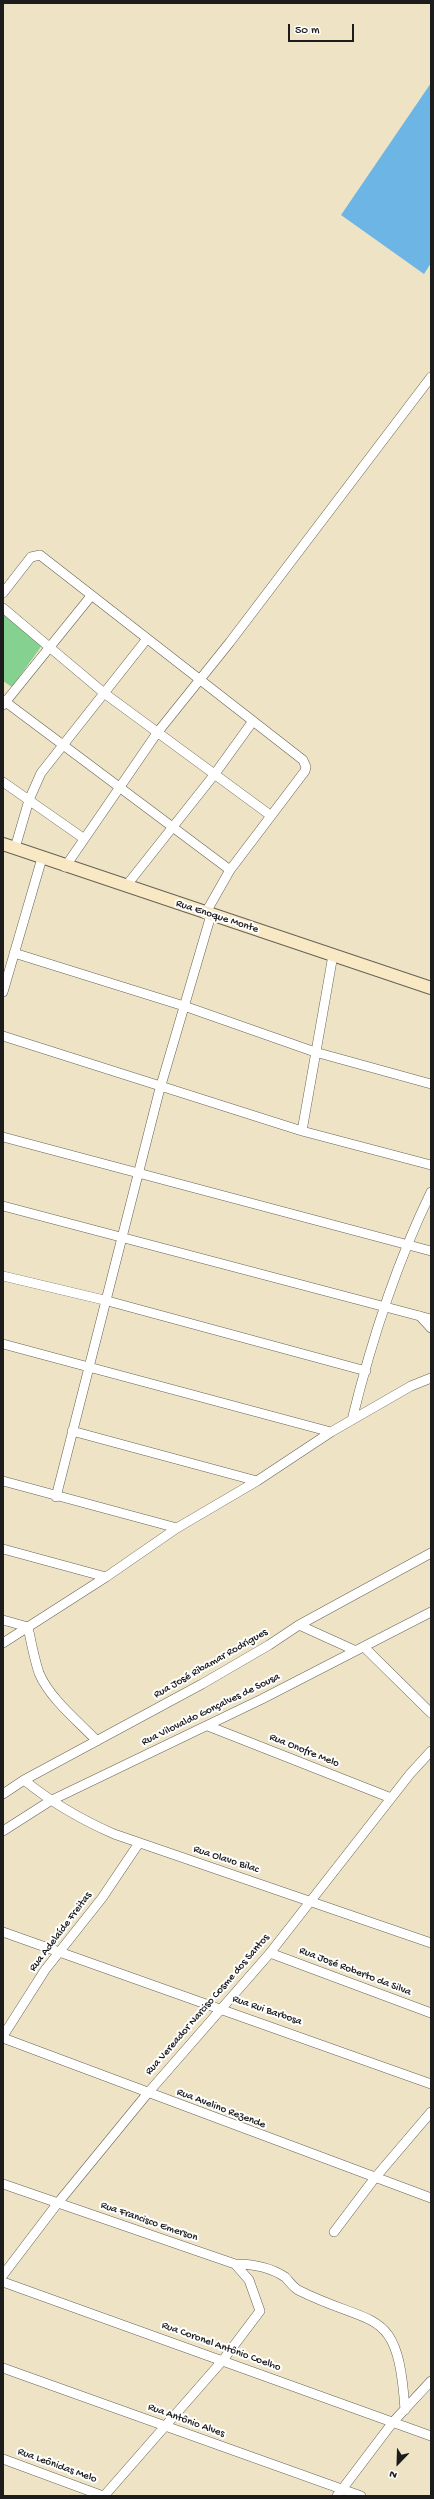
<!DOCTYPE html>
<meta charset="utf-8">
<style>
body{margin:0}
#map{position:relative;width:434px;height:2499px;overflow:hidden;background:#eee4c5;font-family:"Gochi Hand",sans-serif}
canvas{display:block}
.frame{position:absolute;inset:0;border:4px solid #1c1c1c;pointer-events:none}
.north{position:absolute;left:378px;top:2443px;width:40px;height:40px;-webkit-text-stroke:3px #fff;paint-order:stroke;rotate:203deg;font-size:11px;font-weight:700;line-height:16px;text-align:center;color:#1c1c1c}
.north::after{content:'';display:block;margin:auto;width:14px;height:18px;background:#1c1c1c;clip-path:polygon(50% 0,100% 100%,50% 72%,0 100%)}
.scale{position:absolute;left:288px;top:24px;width:66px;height:18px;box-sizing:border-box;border:2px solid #1c1c1c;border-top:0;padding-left:5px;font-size:12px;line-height:14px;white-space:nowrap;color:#1c1c1c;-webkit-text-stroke:3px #fff;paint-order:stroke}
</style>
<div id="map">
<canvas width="434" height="2499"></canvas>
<div class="frame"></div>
<div class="north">N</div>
<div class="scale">50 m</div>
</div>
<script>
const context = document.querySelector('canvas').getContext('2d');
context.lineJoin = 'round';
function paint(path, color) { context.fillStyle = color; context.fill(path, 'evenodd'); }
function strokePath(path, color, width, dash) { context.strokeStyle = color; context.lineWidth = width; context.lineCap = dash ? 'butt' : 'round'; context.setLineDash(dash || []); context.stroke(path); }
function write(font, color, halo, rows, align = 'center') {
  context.font = font + ' "Gochi Hand",sans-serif'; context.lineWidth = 4; context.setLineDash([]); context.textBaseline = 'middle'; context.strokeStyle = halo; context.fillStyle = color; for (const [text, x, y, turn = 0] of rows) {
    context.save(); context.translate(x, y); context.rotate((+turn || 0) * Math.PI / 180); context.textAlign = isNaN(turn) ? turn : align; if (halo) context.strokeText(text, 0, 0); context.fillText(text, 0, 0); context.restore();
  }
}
paint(new Path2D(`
 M3,613l40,31 -31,43 -9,-6z`), '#85d18f');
paint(new Path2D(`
 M431,83v180l-7,11 -83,-59z`), '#6db5e4');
const minor = new Path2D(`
 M3,593l28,-36 9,-2 263,205 3,7 -1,4 -75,99 -25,44
 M3,608l101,85 166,122
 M3,700l227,170
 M3,705l88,-109
 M3,782l80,56
 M15,848l14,-48 12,-27 105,-133
 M65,867l92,-134 73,-91 201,-265
 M126,886l88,-111 39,-54
 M14,953l170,53 131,46 116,32
 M3,992l39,-134
 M3,1036l299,95 129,34
 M302,1131l31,-176
 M3,1137l428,114
 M3,1206l428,113
 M3,1276l101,24 262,71
 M420,1316l11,12
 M3,1344l328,88
 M352,1420c19,-78 44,-156 79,-228
 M72,1431l185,50
 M3,1481l174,47
 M56,1497l103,-405 52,-177
 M3,1549l103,28
 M3,1620l25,7
 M299,1625l55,25
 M28,1627c3,15 6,31 11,46 11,26 39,48 58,68
 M3,1643l103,-66 71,-49 80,-47 74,-49 80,-46 20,-8
 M364,1647l67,66
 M208,1726l183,72
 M24,1780c28,23 58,40 90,54l317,109
 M3,1794l21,-14 178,-96 67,-39 30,-20 132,-72
 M3,1831l47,-30 212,-102 169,-87
 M3,1932l428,152
 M270,1953l161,60
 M3,2036l42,-66 57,-72 37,-55
 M3,2038l428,160
 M3,2184l232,80 14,16 11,31 -37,49 -119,136
 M334,2232l40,-53 57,-67
 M235,2264c18,0 35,3 50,13 4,4 8,10 13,13 78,39 100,14 107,120
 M3,2275l54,-71 90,-110 123,-141 140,-179 21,-23
 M3,2282l428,154
 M3,2368l358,128
 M3,2459l100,37
 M337,2496l56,-74 38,-41`);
const secondary = new Path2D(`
 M3,844l428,144`);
strokePath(minor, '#666257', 10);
strokePath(secondary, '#666257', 14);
strokePath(minor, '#fff', 9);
strokePath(secondary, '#f8e8c3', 12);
write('11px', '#1c1c1c', '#fff', [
 ["Rua Enoque Monte",217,917,18],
 ["Rua José Ribamar Rodrigues",211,1664,-30],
 ["Rua Vilovaldo Gonçalves de Sousa",211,1710,-26],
 ["Rua Onofre Melo",304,1751,22],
 ["Rua Olavo Bilac",226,1860,18],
 ["Rua Adelaíde Freitas",61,1932,-53],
 ["Rua José Roberto da Silva",355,1972,21],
 ["Rua Vereador Narciso Cosme dos Santos",208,2005,-49],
 ["Rua Rui Barbosa",267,2011,19],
 ["Rua Avelino Rezende",221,2109,21],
 ["Rua Francisco Emerson",149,2222,19],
 ["Rua Coronel Antônio Coelho",221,2347,20],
 ["Rua Antônio Alves",186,2421,20],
 ["Rua Leônidas Melo",57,2466,20]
]);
</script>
